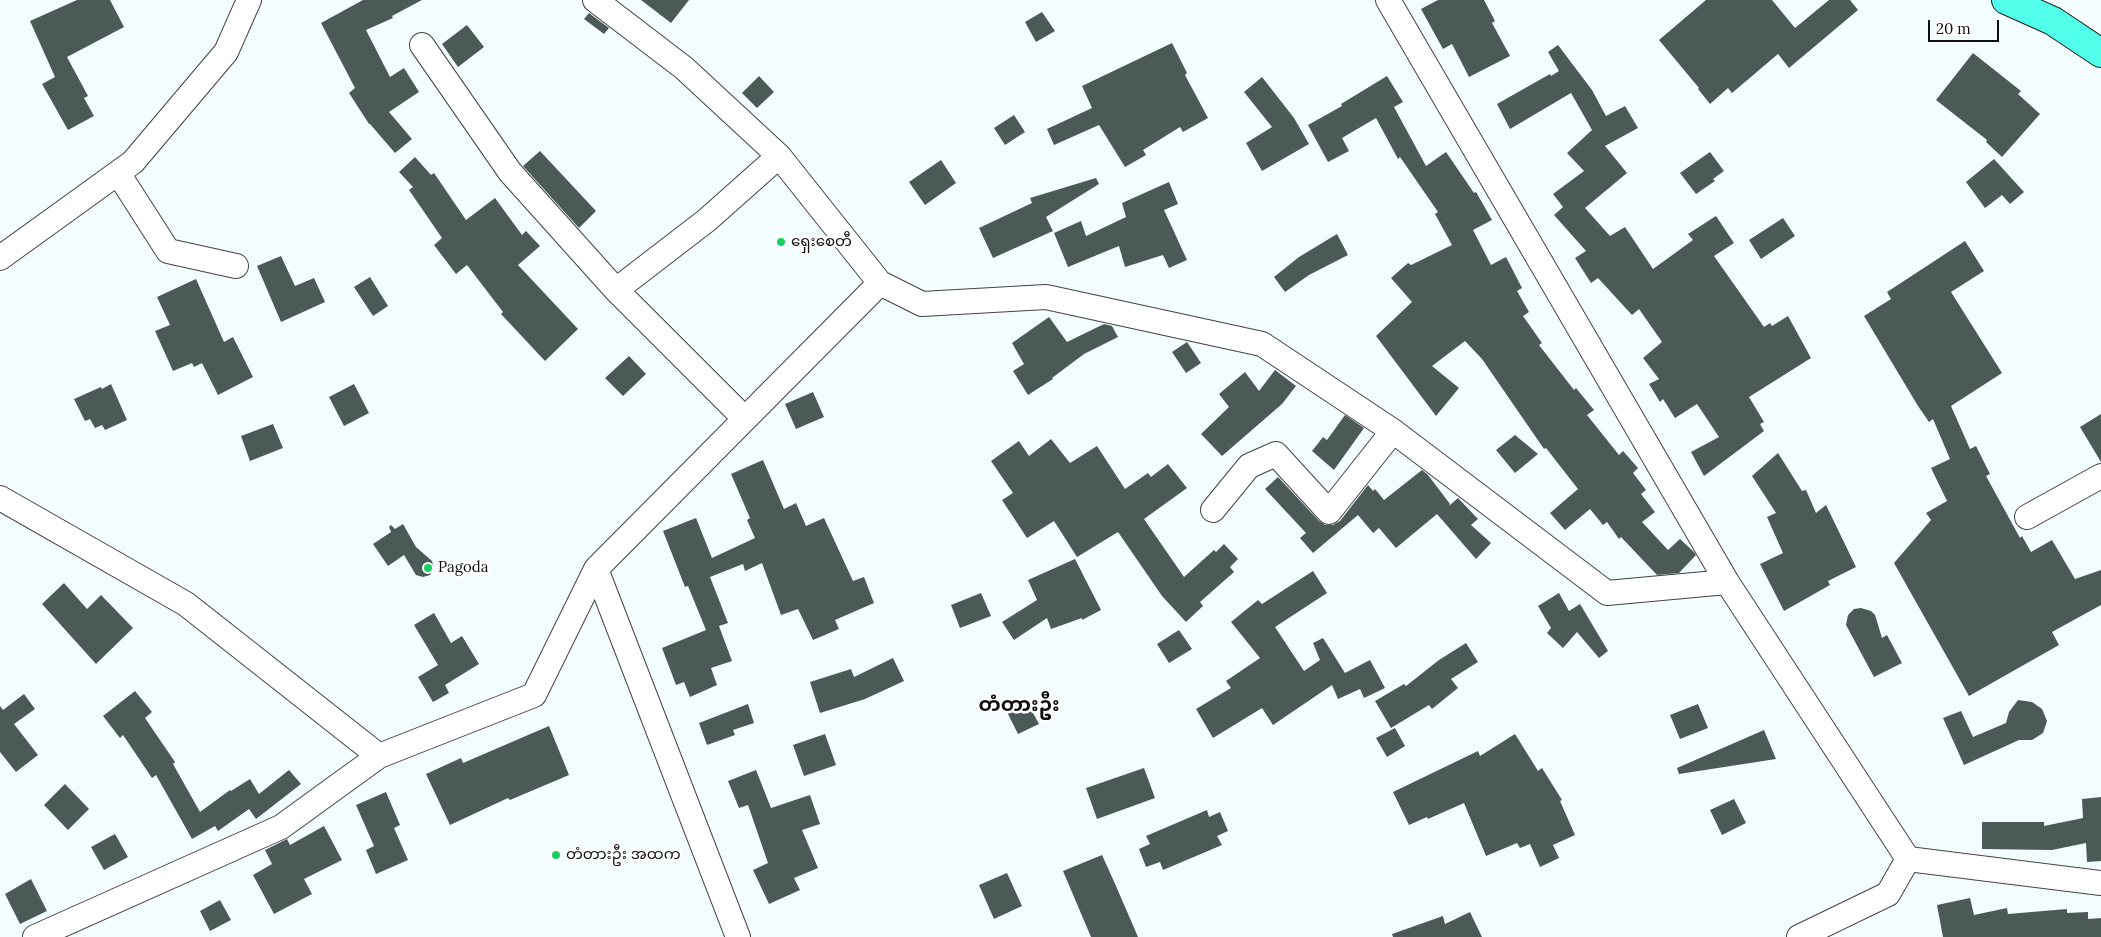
<!DOCTYPE html>
<meta charset="utf-8">
<style>
body{margin:0}
#map{position:relative;width:2101px;height:937px;overflow:hidden;background:#f3fcff;font-family:Lora,serif}
canvas{display:block}
.scale{position:absolute;left:1928px;top:20px;width:71px;height:22px;box-sizing:border-box;border:2px solid #101010;border-top:0;padding-left:6px;font-size:15px;line-height:18px;white-space:nowrap;color:#101010;-webkit-text-stroke:4px #fff;paint-order:stroke}
</style>
<div id="map">
<canvas width="2101" height="937"></canvas>
<div class="scale">20 m</div>
</div>
<script>
const context = document.querySelector('canvas').getContext('2d');
context.lineJoin = 'round';
function paint(path, color) { context.fillStyle = color; context.fill(path, 'evenodd'); }
function strokePath(path, color, width, dash) { context.strokeStyle = color; context.lineWidth = width; context.lineCap = dash ? 'butt' : 'round'; context.setLineDash(dash || []); context.stroke(path); }
function write(font, color, halo, rows, align = 'center') {
  context.font = font + ' Lora,"Noto Sans Myanmar",serif'; context.lineWidth = 5; context.setLineDash([]); context.textBaseline = 'middle'; context.strokeStyle = halo; context.fillStyle = color; for (const [text, x, y, turn = 0] of rows) {
    context.save(); context.translate(x, y); context.rotate((+turn || 0) * Math.PI / 180); context.textAlign = isNaN(turn) ? turn : align; if (halo) context.strokeText(text, 0, 0); context.fillText(text, 0, 0); context.restore();
  }
}
paint(new Path2D(`
 M77,0h33l14,27 -57,30 21,39 -4,2 10,18 -26,14 -26,-46 13,-7 -25,-56z
 M363,0h59l-30,16 1,2 -27,12 24,47 14,-9 15,24 -30,20 23,27 -17,14 -25,-29h-1l-20,-31 6,-5 -34,-65z
 M641,0h48l-18,23z
 M1438,0h46l11,21 -3,2 18,33 -41,21 -17,-33 -9,5 -22,-40z
 M1706,0h66l23,28 34,-28h21l8,10 -69,58 -11,-14 -46,39 -4,-5 -18,16 -12,-15 1,-1 -40,-48z
 M1042,12l13,19 -19,11 -11,-20z
 M589,13l20,15 -5,6 -20,-15z
 M467,25l17,22 -26,20 -16,-23z
 M1172,43l15,30 -2,2 23,43 -25,14 -3,-5 -37,23 3,5 -21,12 -26,-42 -45,20 -7,-16 45,-21 -10,-22z
 M1558,45l34,45 14,26 19,-10 13,22 -33,18 22,27 -42,35 25,28 15,-9 28,42 40,-29 -5,-6 28,-18 18,27 -20,13 50,71 6,-4 2,3 16,-10 23,42 -62,39 15,25 -4,2 4,7 -60,45 -13,-24 28,-15 -22,-33 -22,14 -12,-19 -3,3 -11,-18 10,-5 -16,-21 19,-16 -23,-33 -7,6 -34,-37 -7,5 -16,-25 11,-7 -32,-36 9,-8 -10,-13 31,-23 -17,-18 25,-23 -21,-37 -61,36 -13,-25 53,-30 1,2 8,-5 -11,-19z
 M1973,53l48,38 -3,3 22,20 -38,43 -16,-15 1,-2 -51,-40z
 M759,76l15,16 -17,16 -15,-15z
 M1387,76l16,26 -9,5 32,59 20,-14 28,41 2,-1 16,28 -19,10 18,35 15,-8 16,31 -5,3 12,21 -6,4 19,27 -3,2 35,45 2,-2 18,22 -7,5 32,40 4,-4 15,17 -5,5 13,17 -5,4 14,18 -13,10 26,28 12,-11 14,13 2,3 -17,18 -22,2 -36,-38 -2,2 -12,-17 -4,3 -13,-16 -25,21 -15,-17 28,-24 -32,-41 -2,1 -62,-90 -17,-18 -33,25 27,22 -23,28 -60,-80 36,-34 -21,-24 17,-15 3,2 41,-20 -17,-31 3,-2 -38,-55 -2,2 -22,-41 -34,20 7,13 -21,11 -20,-37 34,-19 -1,-2z
 M1262,77l32,41 15,26 -47,27 -16,-28 26,-16 -28,-35z
 M1014,115l11,17 -20,13 -11,-17z
 M540,151l56,60 -17,17 -56,-62z
 M1710,152l14,19 -11,8 2,2 -19,13 -16,-21z
 M415,157l16,18 3,-2 32,47 29,-22 27,37 4,-4 14,15 -22,19 60,64 -33,32 -44,-47 2,-2 -36,-47 -11,9 -22,-29 8,-7 -33,-48 4,-3 -14,-15z
 M1994,159l30,33 -14,12 -8,-9 -17,13 -19,-26z
 M941,160l15,23 -31,22 -16,-23z
 M1096,178l3,6 -53,33 7,14 -60,27 -14,-30 53,-25 -2,-5z
 M1169,182l9,22 -14,6 23,50 -18,8 -6,-13 -38,12 -6,-21 -51,21 -14,-34 27,-12 5,15 40,-19 -4,-14z
 M1783,218l12,18 -34,23 -12,-19z
 M1337,234l11,21 -39,20 -24,17 -11,-15 25,-20z
 M1965,241l19,30 -33,21 51,81 -51,33 19,43 6,-3 14,28 -4,2 34,62 2,-2 9,16 21,-12 23,39 26,-9v35l-49,27 7,13 -90,51 -75,-133 37,-43 -5,-7 21,-12 -16,-33 19,-9 -17,-40 -4,3 -11,-16 -54,-90 27,-17 -4,-7z
 M281,256l14,30 19,-8 11,24 -44,20 -24,-56z
 M370,277l18,29 -15,10 -19,-29z
 M196,279l28,63 9,-5 20,40 -35,18 -16,-32 -8,4 -2,-4 -19,8 -18,-40 15,-6 -13,-28z
 M1049,317l18,25 37,-18 8,2 6,11 -34,17 -32,24 1,1 -25,16 -15,-24 11,-7 -12,-21z
 M1187,342l14,21 -15,10 -14,-21z
 M629,356l17,18 -23,22 -18,-18z
 M1275,370l21,16 -14,18 -60,52 -21,-22 28,-27 -10,-13 26,-22 14,19z
 M111,384l16,36 -22,10 -3,-5 -7,3 -5,-9 -5,2 -11,-22 27,-12 1,2z
 M354,384l15,29 -25,13 -15,-29z
 M813,392l11,25 -28,12 -11,-25z
 M2101,414v48l-21,-35z
 M1345,415l19,13 -30,42 -22,-19 11,-14 4,3z
 M273,424l10,24 -33,13 -9,-25z
 M1515,435l23,19 -23,19 -19,-23z
 M1051,439l19,24 27,-17 28,43 23,-16 3,4 17,-13 19,24 -43,31 40,58 30,-27 2,2 8,-8 14,15 -8,8 4,5 -34,30 3,4 -17,16 -24,-26 -44,-64 -41,25 -23,-36 -27,17 -25,-38 11,-7 -22,-32 28,-20 10,15z
 M1778,453l24,38 4,-1 10,23 10,-8 30,62 -28,14 2,4 -46,26 -24,-47 23,-11 -16,-36 9,-4 -24,-37z
 M763,460l21,49 12,-6 10,23 18,-8 29,63 11,-4 10,26 -39,17 4,9 -26,11 -15,-31 -17,6 -19,-52 -17,8 -2,-7 -33,13 18,46 -9,3 13,35 -21,7 6,17 -27,12 -6,-15 -8,3 -14,-37 44,-18 -18,-44 -3,1 -22,-56 33,-13 16,40 43,-20 -8,-18 3,-2 -19,-44z
 M1422,470l6,5 22,29 -1,2 9,-8 20,21 -7,6 20,18 -15,16 -39,-45 -41,34 -17,-20 -6,5 -15,-18 -45,38 -13,-15 6,-5 -41,-44 13,-12 41,44 6,4h8l7,-4 28,-36 5,6 2,-2 9,11z
 M403,524l13,23 16,14 2,7 -4,7 -7,2 -7,-2 -12,-20 -16,11 -15,-22 18,-12 -2,-5 2,-2 4,4z
 M1075,559l26,51 -19,10v-2l-31,11 -4,-11 -33,22 -12,-18 35,-22 -9,-20z
 M1313,571l14,22 -52,34 29,44 16,-11 -7,-17 10,-5 22,35 25,-13 15,28 -21,10 -4,-9 -22,10 -6,-14 -59,40 -11,-17 -49,30 -17,-29 35,-21 -5,-7 34,-23 -29,-36 27,-22 4,4z
 M64,583l23,26 14,-14 32,33 -37,36 -54,-60z
 M981,593l10,23 -31,12 -9,-23z
 M1559,593l10,18 11,-7 28,47 -9,7 -22,-26 -14,16 -16,-15 4,-5 -13,-22z
 M1861,608l10,3 4,4 7,23 5,-3 15,28 -28,14 -28,-52 2,-10 6,-6z
 M434,613l17,30 11,-7 17,28 -34,21 4,8 -16,9 -15,-25 20,-12 -24,-40z
 M1179,630l13,19 -23,14 -12,-19z
 M1466,643l12,19 -27,17 7,9 -26,21 -3,-4 -38,23 -16,-27 29,-17 2,2 33,-26z
 M893,658l11,23 -39,18 -45,14 -10,-31 41,-13 3,8z
 M135,691l17,21 -7,6 30,44 -2,2 27,48 30,-22 1,1 19,-12 9,15 30,-24 12,14 -45,35 -7,-10 -31,22 -3,-5 -23,13 -36,-64 -4,3 -29,-43 -3,3 -17,-22z
 M24,694l11,15 -21,15 24,31 -22,17 -16,-20v-46l3,4z
 M1025,698l14,26 -21,10 -13,-26z
 M2018,700l14,2 10,7 5,12 -4,12 -11,7h-13l-55,25 -21,-47 18,-7 12,26 33,-14 3,-11z
 M748,704l6,19 -21,7 2,5 -28,10 -8,-22z
 M1698,704l10,24 -28,11 -10,-24z
 M549,726l20,49 -59,25 -2,-2 -58,27 -24,-51 35,-16 2,5z
 M1395,728l10,18 -18,11 -11,-19z
 M1764,730l12,29 -97,15 -2,-6z
 M825,734l11,31 -32,11 -11,-31z
 M1515,734l23,37 4,-3 20,32 -2,1 15,34 -22,10 6,13 -19,9 -10,-23 -10,4 -3,-5 -31,13 -22,-53 -36,16 -1,-2 -18,8 -16,-33 85,-41 2,5z
 M1144,768l11,30 -58,21 -11,-31z
 M756,770l15,38 39,-13 10,29 -18,6 16,38 -24,10 6,12 -31,14 -16,-34 15,-7 -20,-58 -9,3 -11,-27z
 M65,784l24,25 -21,21 -24,-25z
 M386,792l14,33 -6,3 14,32 -32,14 -10,-24 8,-4 -18,-41z
 M2101,797v64l-14,1 -1,-19 -34,7 -70,-1v-27h62v4l39,-8 -1,-19z
 M1734,799l12,24 -24,12 -12,-25z
 M1207,810l2,7 11,-5 8,19 -11,5 5,9 -59,25 -3,-8 -14,5 -7,-18 11,-5 -4,-8z
 M324,826l18,34 -38,19 8,15 -38,20 -21,-39 19,-11 -7,-14 22,-11 3,6z
 M115,834l13,23 -24,13 -13,-23z
 M1102,855l14,31 22,51h-47l-28,-66z
 M1007,873l15,33 -28,13 -15,-34z
 M31,879l16,32 -27,13 -15,-30z
 M1970,898l4,17 33,-7 1,6 59,-5v4l21,-1v7l13,-1v19h-158l-6,-32z
 M220,900l11,20 -21,11 -10,-20z
 M1470,912l12,25h-89l-1,-3 51,-18 2,8z`), '#4b5a57');
const minor = new Path2D(`
 M595,0l89,68 95,88 101,127 42,21 124,-7 216,47 131,87 214,162 120,-11
 M1388,0l339,582 181,277 193,24
 M422,45l88,127 106,118 129,129
 M118,173l50,78 68,15
 M0,258l133,-96 93,-110 23,-52
 M616,290l91,-70 72,-64
 M0,498l186,106 193,152 155,-61 62,-126 284,-286
 M1213,510l36,-44 27,-12 53,58 64,-81
 M2027,517l74,-41
 M596,569l142,368
 M35,937l246,-110 98,-71
 M1799,937l89,-43 20,-35`);
const highway = new Path2D(`
 M2006,0l47,21 48,32`);
strokePath(minor, '#434343', 26);
strokePath(highway, '#212121', 30);
strokePath(minor, '#fff', 24);
strokePath(highway, '#51ffeb', 28);
for (const [x, y, r, color] of [
 [781,242,5,"#1ace5f"],
 [428,568,5,"#1ace5f"],
 [556,855,5,"#1ace5f"]
]) { const dot = new Path2D(); dot.arc(x, y, r, 0, 2 * Math.PI); context.fillStyle = color; context.fill(dot); strokePath(dot, '#fff', 2); }
write('15px', '#101010', '#fff', [
 ["ရှေးစေတီ",791,242],
 ["Pagoda",438,568],
 ["တံတားဦး အထက",566,855]
], 'left');
write('bold 20px', '#101010', '#fff', [
 ["တံတားဦး",1019,705]
]);
</script>
